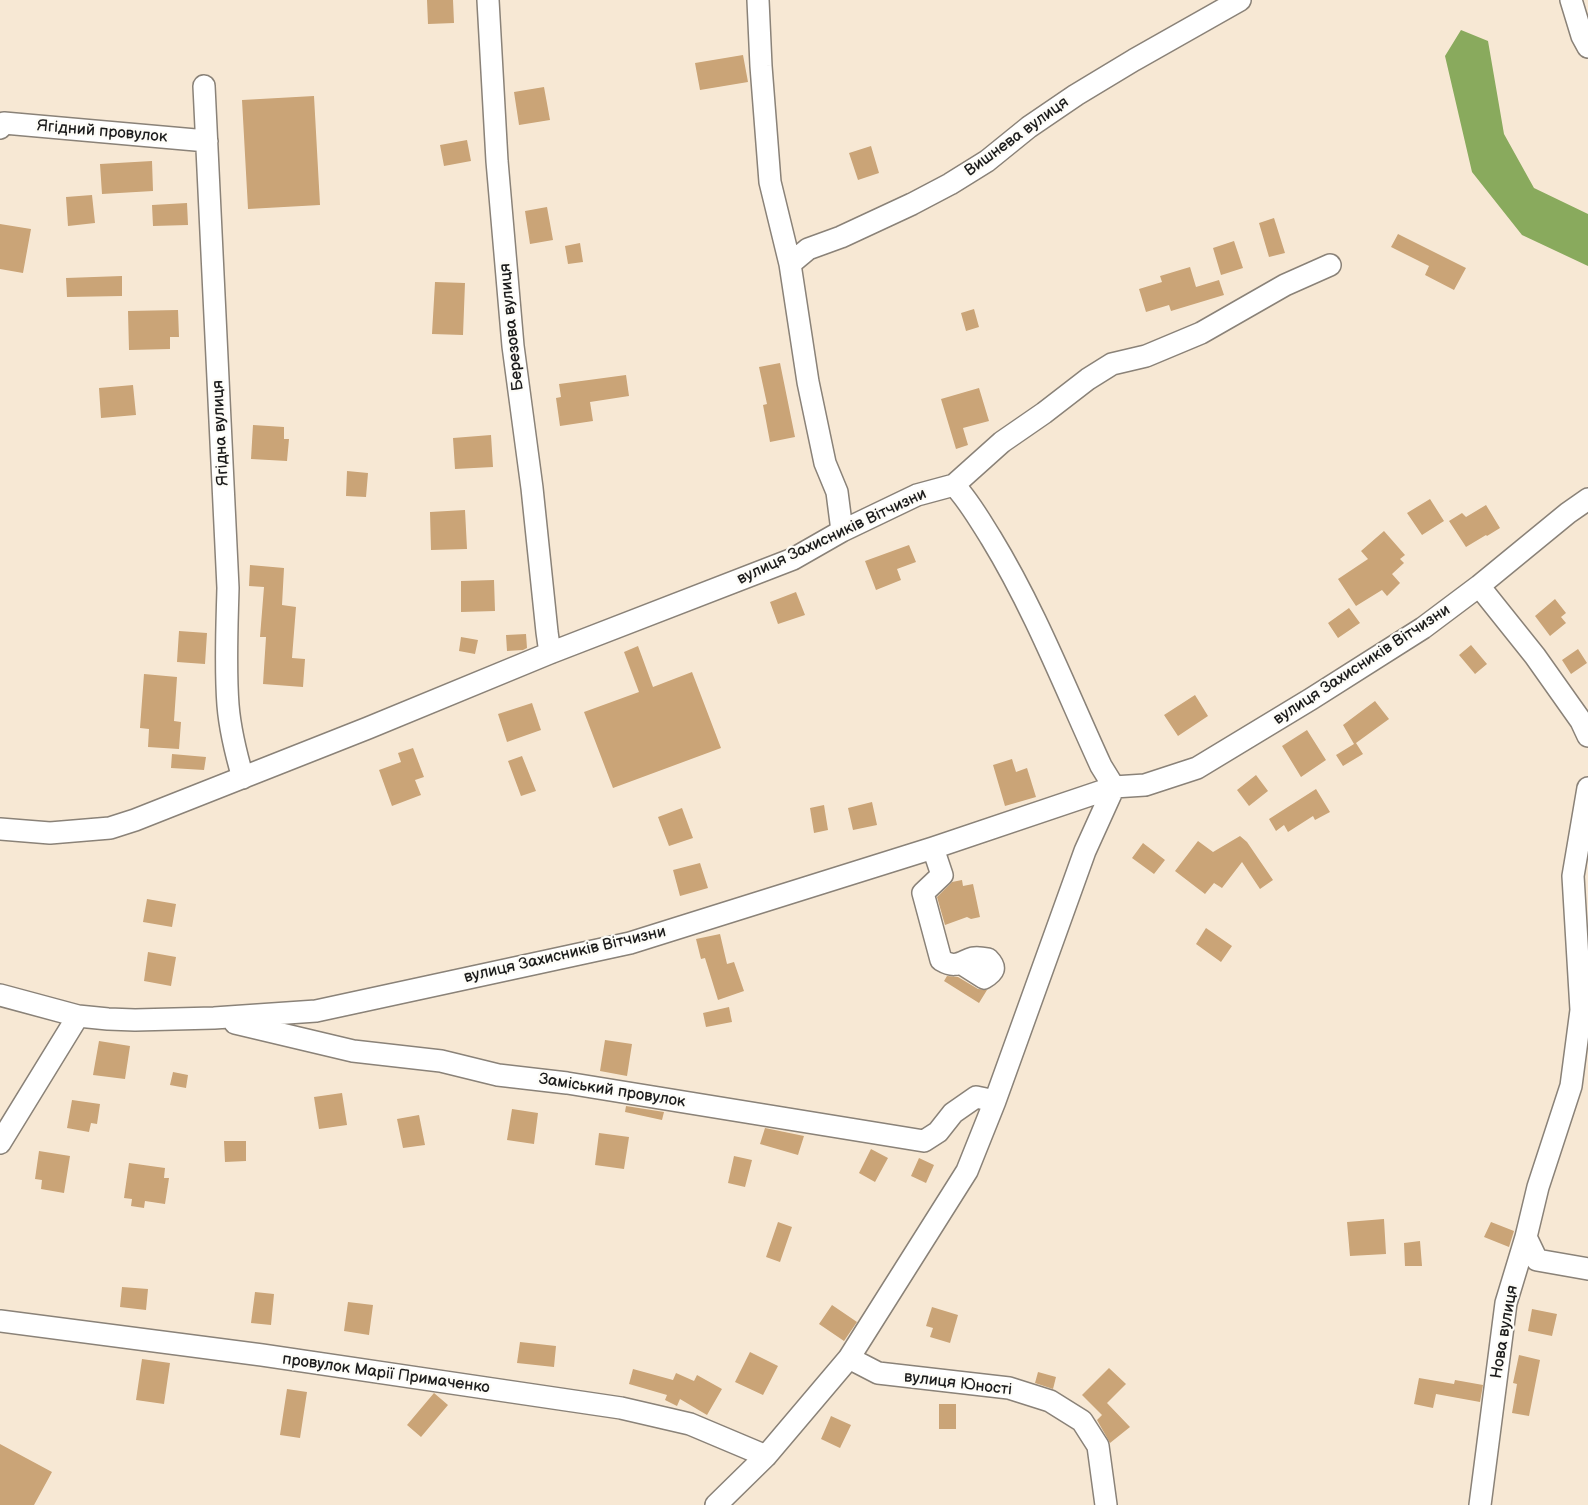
<!DOCTYPE html>
<meta charset="utf-8">
<style>
body{margin:0}
canvas{display:block;background:#f7e8d4}
</style>
<canvas width="1588" height="1505"></canvas>
<script>
const context = document.querySelector('canvas').getContext('2d');
context.lineJoin = 'round';
function paint(path, color) { context.fillStyle = color; context.fill(path, 'evenodd'); }
function strokePath(path, color, width, dash) { context.strokeStyle = color; context.lineWidth = width; context.lineCap = dash ? 'butt' : 'round'; context.setLineDash(dash || []); context.stroke(path); }
function write(font, color, halo, rows, align = 'center') {
  context.font = font + ' "Balsamiq Sans",sans-serif'; context.lineWidth = 4.5; context.setLineDash([]); context.textBaseline = 'middle'; context.strokeStyle = halo; context.fillStyle = color; for (const [text, x, y, turn = 0] of rows) {
    context.save(); context.translate(x, y); context.rotate((+turn || 0) * Math.PI / 180); context.textAlign = isNaN(turn) ? turn : align; if (halo) context.strokeText(text, 0, 0); context.fillText(text, 0, 0); context.restore();
  }
}
paint(new Path2D(`
 M1461,30l27,11 16,93 30,54 54,26v52l-66,-31 -50,-63 -27,-116z`), '#89aa5d');
paint(new Path2D(`
 M427,0h26l1,23 -26,1z
 M743,55l5,27 -48,8 -5,-27z
 M544,87l6,33 -31,5 -5,-33z
 M314,96l6,109 -72,4 -6,-109z
 M467,140l4,21 -27,5 -4,-21z
 M871,146l8,27 -21,7 -9,-27z
 M152,161l1,30 -51,3 -2,-30z
 M92,195l3,28 -27,3 -2,-29z
 M187,203l1,22 -35,1 -1,-21z
 M547,207l6,33 -23,4 -5,-33z
 M1274,218l11,35 -16,4 -10,-34z
 M0,224l31,5 -8,44 -23,-4z
 M1398,234l68,34 -12,22 -29,-15 4,-9 -38,-19z
 M1234,241l9,27 -22,7 -8,-27z
 M580,243l3,19 -15,2 -3,-18z
 M1190,267l6,20 23,-7 5,15 -53,16 -2,-6 -23,7 -7,-23 23,-7 -2,-6z
 M122,276v20l-55,1 -1,-19z
 M435,282l30,1 -2,52 -31,-1z
 M974,309l5,18 -13,4 -5,-18z
 M178,310l1,27h-9v12l-41,1 -1,-39z
 M780,363l15,74 -25,5 -7,-37 4,-1 -8,-37z
 M626,375l3,21 -39,6 3,19 -33,5 -4,-28 5,-1 -2,-13z
 M133,385l3,30 -35,3 -2,-30z
 M979,388l10,33 -26,7 5,17 -12,4 -15,-50z
 M253,425l31,2v12h5l-2,22 -36,-2z
 M491,435l2,32 -38,2 -2,-31z
 M347,471l21,2 -2,24 -20,-1z
 M1430,499l14,22 -22,14 -15,-22z
 M1486,505l14,23 -13,8 -1,-1 -20,12 -17,-26 13,-8 4,4z
 M465,510l2,39 -36,1 -1,-38z
 M1384,531l21,24 -5,4 4,4 -12,11 8,9 -13,13 -5,-6 -26,16 -18,-27 30,-20 -7,-8z
 M909,545l7,17 -19,7 4,11 -25,10 -11,-29z
 M250,565l34,3 -2,37 14,2 -4,51 13,1 -2,28 -40,-3 3,-47h-6l4,-50 -15,-1z
 M494,580l1,31 -34,1v-31z
 M796,592l9,23 -27,9 -8,-22z
 M1555,599l11,14 -5,4 5,6 -16,13 -15,-20z
 M1349,608l11,15 -22,15 -10,-15z
 M179,631l28,2 -2,31 -28,-2z
 M526,634l1,14 -4,2 -16,1 -1,-16z
 M461,637l17,3 -3,14 -16,-3z
 M1471,645l16,19 -12,10 -16,-19z
 M638,646l15,41 39,-15 29,76 -108,40 -29,-76 55,-20 -15,-40z
 M1578,649l9,14 -16,11 -9,-14z
 M144,674l33,3 -3,44 7,1 -2,27 -31,-2 1,-18 -9,-1z
 M1195,695l13,21 -30,20 -14,-21z
 M1375,701l14,18 -33,24 7,11 -20,12 -7,-11 18,-11 -11,-19z
 M532,703l9,27 -34,12 -9,-28z
 M1307,730l19,30 -25,17 -19,-31z
 M413,748l11,29 -9,3 6,15 -29,11 -13,-36 22,-8 -3,-9z
 M172,754l34,3 -2,13 -33,-2z
 M522,756l14,35 -15,5 -13,-35z
 M1012,759l4,13 11,-4 9,29 -31,9 -12,-41z
 M1256,775l12,16 -19,15 -12,-16z
 M1316,789l14,23 -15,8 -2,-4 -25,16 -4,-7 -8,6 -7,-12z
 M872,802l5,23 -24,5 -5,-22z
 M824,805l4,25 -14,3 -4,-25z
 M682,808l11,30 -24,8 -11,-29z
 M1240,836l7,6 26,38 -13,9 -18,-27 -20,26 -8,-5 -9,11 -30,-23 23,-30 15,11z
 M1143,843l22,17 -11,14 -22,-16z
 M700,863l8,25 -28,8 -7,-26z
 M962,880l1,6 10,-2 7,33 -9,2 -4,-2 -22,8 -8,-28 15,-15z
 M147,899l29,5 -4,23 -29,-5z
 M1206,928l26,18 -11,16 -25,-18z
 M720,934l7,30 7,-2 10,29 -26,9 -13,-42 -4,1 -5,-20z
 M148,952l28,5 -5,29 -27,-5z
 M947,976l11,1 20,12 9,1 -8,13 -35,-22z
 M729,1007l3,15 -26,5 -3,-14z
 M605,1040l27,4 -5,32 -27,-5z
 M99,1041l31,5 -5,33 -32,-4z
 M173,1072l15,3 -2,13 -16,-3z
 M342,1093l5,32 -28,4 -5,-32z
 M72,1100l28,4 -3,20 -6,-1 -2,9 -22,-4z
 M626,1106l38,6 -2,8 -37,-8z
 M512,1109l26,4 -4,31 -27,-4z
 M419,1115l6,30 -22,3 -6,-29z
 M765,1128l39,8 -6,19 -38,-11z
 M599,1133l30,4 -5,32 -29,-4z
 M224,1141h22v20l-21,1z
 M871,1149l17,9 -13,24 -16,-9z
 M39,1151l31,5 -6,37 -23,-4 1,-9 -7,-1z
 M734,1156l18,4 -7,27 -17,-4z
 M919,1158l15,7 -8,18 -15,-7z
 M129,1163l36,5 -1,10h5l-4,26 -20,-3 -1,7 -13,-2 1,-7 -8,-1z
 M1384,1219l2,35 -36,2 -3,-34z
 M778,1222l14,5 -12,35 -14,-5z
 M1491,1222l23,9 -5,16 -25,-10z
 M1420,1241l2,25h-17l-1,-23z
 M122,1287l26,2 -2,21 -26,-3z
 M255,1292l19,2 -3,31 -20,-2z
 M348,1302l25,3 -4,30 -25,-4z
 M832,1305l25,17 -13,19 -25,-17z
 M932,1307l26,8 -8,28 -20,-6 3,-9 -7,-2z
 M1532,1309l25,5 -5,22 -24,-5z
 M520,1342l36,4 -2,21 -37,-4z
 M750,1352l28,14 -15,29 -28,-13z
 M1519,1355l21,5 -11,56 -17,-3 5,-29 -4,-1z
 M142,1359l28,4 -6,41 -28,-4z
 M1109,1368l17,16 -19,19 23,24 -20,16 -13,-23 5,-5 -20,-20z
 M633,1369l40,11 3,-7 18,8 3,-6 25,14 -15,26 -27,-16 -3,7 -12,-6 2,-5 -38,-11z
 M1038,1372l18,5 -3,12 -18,-6z
 M1419,1378l35,6 1,-4 28,5 -3,17 -44,-8 -3,14 -19,-4z
 M287,1389l20,3 -7,46 -20,-3z
 M434,1393l14,12 -27,32 -14,-12z
 M939,1404h17v25h-17z
 M831,1416l20,9 -11,23 -19,-9z
 M0,1444l52,28 -18,33h-34z`), '#caa477');
const minor = new Path2D(`
 M488,0l9,161 16,185 19,142 15,144 3,21
 M758,0l3,66 9,116 20,82 18,118 17,81 12,29 5,39
 M1571,0l11,36 6,11
 M204,86l24,502c-1,39 -3,78 0,117 2,25 8,49 15,73
 M0,128l4,-5 203,18
 M790,264l18,-15 33,-12 71,-33 38,-20 37,-23 42,-34 47,-32 58,-35 106,-60
 M954,485l48,-43 42,-29 44,-34 24,-15 34,-8 55,-23 84,-48 45,-20
 M1479,586l56,70 46,65 7,15
 M0,829l50,4 60,-5 25,-8 233,-92 182,-75 243,-94 49,-28 75,-36 37,-10c15,16 25,34 37,53 44,72 75,152 110,228l13,21 -29,64 -90,250 -28,70 -118,187 -83,98 -50,49
 M933,848l9,27 -19,18 18,67c15,9 19,2 32,-2 5,-1 10,0 15,1 9,9 6,13 -4,19l-22,-14
 M0,995l78,21 30,3 27,1 79,-2 102,-7 314,-68 303,-95 181,-61 31,-2 52,-17 114,-69 112,-71 56,-42 89,-73 20,-14
 M235,1023l118,28 88,10 57,14 69,8 357,58 14,-9 15,-19 23,-16 19,4
 M0,1143l78,-127
 M1526,1237l12,-50 33,-101 10,-76 -8,-134 15,-88
 M0,1321l262,34 359,53 69,16 76,32
 M849,1358l29,15 131,15 41,13 32,20 16,25 8,59
 M1480,1505l26,-202 20,-66 11,23 51,9`);
strokePath(minor, '#8a8278', 24);
strokePath(minor, '#fff', 21);
write('16px', '#1c1c1c', '#fdfcf7', [
 ["Ягідний провулок",102,132,5],
 ["Вишнева вулиця",1017,137,-36],
 ["Березова вулиця",512,327,-96],
 ["Ягідна вулиця",221,433,-93],
 ["вулиця Захисників Вітчизни",832,537,-25],
 ["вулиця Захисників Вітчизни",1362,665,-33],
 ["вулиця Захисників Вітчизни",565,955,-13],
 ["Заміський провулок",612,1091,9],
 ["Нова вулиця",1505,1332,-80],
 ["провулок Марії Примаченко",386,1374,8],
 ["вулиця Юності",958,1384,7]
]);
</script>
